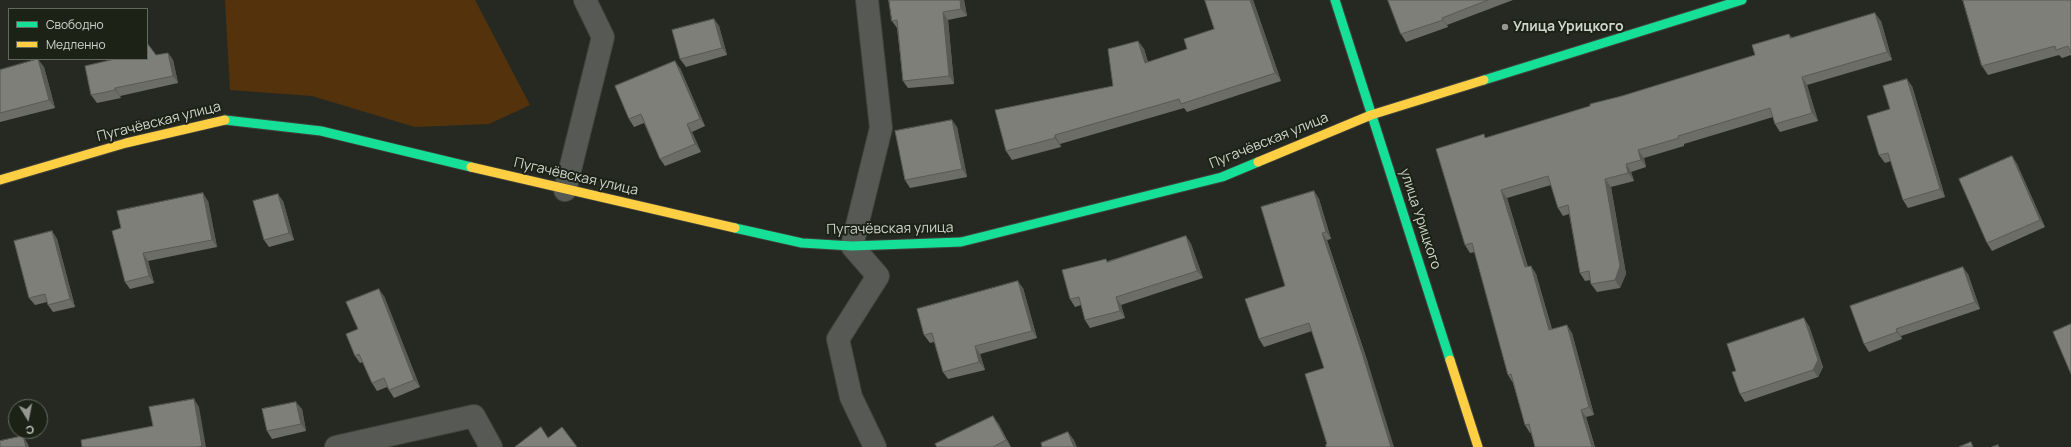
<!DOCTYPE html>
<meta charset="utf-8">
<style>
body{margin:0}
#map{position:relative;width:2071px;height:447px;overflow:hidden;background:#262922;font-family:Manrope,sans-serif}
canvas{display:block}
.legend{position:absolute;left:8px;top:8px;width:140px;height:52px;box-sizing:border-box;background:#1c2216;border:1px solid #64695f;margin:0;padding:5px 7px;list-style:none;font-size:12px;color:#d0d4cc}
.legend li{display:flex;align-items:center;gap:8px;height:20px}
.legend b{width:20px;border:1px solid #64695f}
.north{position:absolute;left:8px;top:399px;width:40px;height:40px;box-sizing:border-box;background:#1c2216;border:1px solid #64695f;border-radius:50%;rotate:170deg;font-size:11px;font-weight:700;line-height:16px;text-align:center;color:#d0d4cc}
.north::after{content:'';display:block;margin:auto;width:14px;height:18px;background:#949890;clip-path:polygon(50% 0,100% 100%,50% 72%,0 100%)}
</style>
<div id="map">
<canvas width="2071" height="447"></canvas>
<ul class="legend">
<li><b style="height:5px;background:#16e098"></b>Свободно</li>
<li><b style="height:5px;background:#ffcf43"></b>Медленно</li>
</ul>
<div class="north">С</div>
</div>
<script>
const context = document.querySelector('canvas').getContext('2d');
context.lineJoin = 'round';
function paint(path, color) { context.fillStyle = color; context.fill(path, 'evenodd'); }
function strokePath(path, color, width, dash) { context.strokeStyle = color; context.lineWidth = width; context.lineCap = dash ? 'butt' : 'round'; context.setLineDash(dash || []); context.stroke(path); }
function write(font, color, halo, rows, align = 'center') {
  context.font = font + ' Manrope,sans-serif'; context.lineWidth = 4; context.setLineDash([]); context.textBaseline = 'middle'; context.strokeStyle = halo; context.fillStyle = color; for (const [text, x, y, turn = 0] of rows) {
    context.save(); context.translate(x, y); context.rotate((+turn || 0) * Math.PI / 180); context.textAlign = isNaN(turn) ? turn : align; if (halo) context.strokeText(text, 0, 0); context.fillText(text, 0, 0); context.restore();
  }
}
paint(new Path2D(`
 M225,0h250l55,105 -41,19 -74,3 -103,-31 -82,-6z`), '#54330c');
const street = new Path2D(`
 M867,0l14,128 -29,118 26,30 -40,63 13,58 24,50
 M565,190l38,-153 -18,-37
 M336,447l138,-31 17,31`);
const fast = new Path2D(`
 M1335,0l115,360
 M1484,80l258,-80
 M225,120l96,11 150,36
 M735,228l67,15 50,3 109,-4 261,-65 36,-15`);
const slow = new Path2D(`
 M1258,162l113,-47 113,-35
 M471,167l264,61
 M0,180l126,-37 99,-23
 M1450,360l28,87`);
strokePath(street, '#41443e', 24);
strokePath(fast, '#41443e', 11);
strokePath(slow, '#41443e', 11);
strokePath(street, '#575a54', 22);
strokePath(fast, '#16e098', 9);
strokePath(slow, '#ffcf43', 9);
paint(new Path2D(`
 M964,0l3,16 -19,4 6,64 -46,4 -5,-7 -6,-53 -5,-7z
 M1205,0h48l28,81 -94,31 -3,-4 -124,36 1,3 -49,13 -6,-9 107,-65 25,-45 6,8 4,13 39,-13 27,-20z
 M1388,0h125l-66,25 1,2 -42,15 -5,-8z
 M2071,0v55l-9,3 -3,-3 -71,20 -6,-9z
 M714,19l5,7 8,29 -41,12 -6,-8z
 M1881,21l11,39 -85,25 11,36 -38,11 -5,-8 -2,-7 -89,27v2l-40,12 2,9 -15,5 3,9 -23,6 15,87 -6,14 -23,4 -6,-8v-4l-6,1 -5,-8 -11,-59 -6,2 -5,-8 -7,-23 -44,13 21,69 3,-1 5,8 16,55 20,4 22,82 -8,2 9,30h-60l-4,-14h-1l-5,-8 -12,-42 -5,-8 -33,-123 -5,1 -5,-8 22,-107 268,-83 34,-21 3,4z
 M168,53l5,7 5,23 -58,13 1,2 -24,5 -6,-8 65,-40z
 M44,67l11,41 -55,14v-52z
 M680,68l25,58 -13,6 9,20 -36,14 -5,-7 -16,-36 -10,4 -5,-8z
 M1912,86l33,111 -37,11 -5,-8 -12,-39 -6,2 -6,-8 11,-46z
 M957,127l10,50 -57,11 -5,-8z
 M2012,156l5,8 28,63 -53,24 -5,-8z
 M1314,191l5,8 12,40 -4,1 41,123 -41,81 -3,-76 -12,-37 -48,16 -5,-8 26,-53z
 M208,201l9,46 -69,14 6,22 -24,6 -5,-7 -4,-54z
 M283,201l11,39 -25,7 -5,-7z
 M52,231l5,8 18,68 -22,5 -5,-7 -1,-3 -12,3 -6,-7z
 M1186,236l5,8 12,34 -82,27 4,13 -35,10 -5,-8 -4,-15 -6,2 -5,-8 38,-38z
 M1968,274l12,35 -79,27 1,3 -33,13 -5,-8z
 M1023,288l14,50 -57,16 5,16 -37,9 -5,-7 -9,-30 -4,1 -6,-8z
 M384,296l36,91 -26,11 -5,-8 -2,-3 -10,4 -5,-8 -9,-21 -3,1 -5,-7 3,-27z
 M1809,326l14,41 -5,10 -73,25 -5,-8 -4,-23z
 M302,409l4,22 -34,8 -5,-8z
 M998,423l13,24h-74z`), '#6d6d68');
paint(new Path2D(`
 M960,0h4l3,16 -6,-7z
 M1250,0h3l28,81 -6,-8z
 M943,12l5,8 6,64 -5,-8z
 M1875,13l6,8 11,39 -5,-8z
 M1442,18l5,7 1,2 -5,-7z
 M714,19l5,7 8,29 -5,-7z
 M1138,41l6,8 7,23 -6,-9z
 M168,53l5,7 5,23 -5,-7z
 M38,59l6,8 11,41 -6,-8z
 M675,61l5,7 25,58 -5,-7z
 M1802,77l5,8 11,36 -6,-8z
 M1907,79l5,7 33,111 -5,-8z
 M115,88l5,8 1,2 -6,-8z
 M952,120l5,7 10,50 -5,-8z
 M687,124l5,8 9,20 -6,-8z
 M1055,135l5,9 1,3 -6,-9z
 M1638,150l6,8 2,9 -5,-7z
 M2012,156l5,8 28,63 -5,-7z
 M1626,164l5,8 3,9 -6,-8z
 M1605,179l6,8 15,87 -6,14 -5,-8z
 M1501,190l6,8 23,77 -5,-8z
 M1314,191l5,8 12,40 -5,-7z
 M203,193l5,8 9,46 -5,-7z
 M278,194l5,7 11,39 -5,-7z
 M52,231l5,8 18,68 -5,-8z
 M1322,233l5,7 41,123 26,84h-3z
 M1186,236l5,8 12,34 -6,-7z
 M143,253l5,8 6,22 -5,-7z
 M1531,266l5,8 18,64 -5,-8z
 M1963,267l5,7 12,35 -5,-7z
 M1018,281l5,7 14,50 -5,-7z
 M379,289l5,7 36,91 -6,-7z
 M1116,297l5,8 4,13 -5,-7z
 M1804,318l5,8 14,41 -5,10 -5,-7z
 M1567,325l5,8 22,82 -5,-8z
 M1896,329l5,7 1,3 -5,-7z
 M975,346l5,8 5,16 -6,-8z
 M194,399l5,8 7,40h-4v-1z
 M296,402l6,7 4,22 -5,-7z
 M1581,410l5,7 9,30h-3z
 M993,416l5,7 13,24 -5,-7z
 M1068,432l6,8 3,7h-3z
 M23,436l5,8 1,3h-3z`), '#595955');
const building = new Path2D(`
 M889,0h71l1,9 -18,3 6,64 -46,5 -6,-61 -5,1z
 M1205,0h45l25,73 -94,31 -2,-5 -124,36v3l-49,13 -11,-41 118,-24 -5,-37 30,-8 7,22 42,-14 -3,-10 30,-10z
 M1388,0h100l-46,18 1,2 -42,14z
 M1963,0h108v53l-3,-7 -12,4 -1,-4 -73,20z
 M1875,13l12,39 -85,25 10,36 -37,11 -5,-16 -92,28 1,2 -41,12 3,10 -15,4 2,9 -23,6 15,87 -5,14 -24,4 -2,-13 -9,2 -12,-68 -10,3 -10,-32 -47,14 24,77 6,-1 18,64 18,-5 22,82 -8,3 11,37h-57l-6,-23 -4,1 -14,-51 -3,1 -36,-132 -7,2 -29,-96 48,-15 1,4 105,-32v-2l32,-8 133,-41 -3,-10 37,-11 1,4z
 M714,19l8,29 -42,11 -8,-29z
 M147,43l9,12 12,-2 5,23 -58,12v2l-24,5 -6,-29 30,-7h32z
 M38,59l11,41 -49,13v-43z
 M675,61l25,58 -13,5 8,20 -35,15 -19,-45 -12,5 -14,-33z
 M1907,79l33,110 -37,11 -15,-47 -9,2 -12,-39 23,-7 -7,-23z
 M952,120l10,49 -57,11 -10,-49z
 M2012,156l28,64 -53,23 -28,-64z
 M1314,191l12,41 -4,1 41,123 28,91h-65v-3h1l-22,-70 19,-6 -15,-45 -50,16 -14,-40 40,-13 -24,-79z
 M203,193l9,47 -69,13 6,23 -24,6 -13,-51 9,-3 -4,-17z
 M278,194l11,39 -25,7 -11,-39z
 M52,231l18,68 -22,6 -3,-11 -16,4 -15,-57z
 M1186,236l11,35 -81,26 4,14 -35,9 -6,-23 -9,2 -8,-29 44,-11 1,3z
 M1963,267l12,35 -79,27 1,3 -33,12 -14,-38z
 M1018,281l14,50 -57,15 4,16 -36,10 -11,-39 -8,2 -7,-26z
 M379,289l35,91 -25,10 -5,-12 -12,5 -13,-29 -4,2 -9,-22 12,-5 -12,-27z
 M1804,318l14,42 -5,10 -73,24 -8,-22 4,-1 -9,-27z
 M2071,324v50l-18,-42z
 M194,399l8,47 -5,1h-115l-1,-7 72,-14 -4,-19z
 M296,402l5,22 -34,7 -5,-22z
 M993,416l13,24 -13,7h-56l-2,-3z
 M541,427l7,11 14,-11 15,20h-62z
 M1068,432l6,15h-32l-1,-4z
 M23,436l3,11h-26v-6z
 M1971,442l2,5h-14z
 M1998,445l1,2h-7z`);
paint(building, '#7f7f79');
strokePath(building, '#595955', 1);
for (const [x, y, r, color] of [
 [1505,27,4,"#949890"]
]) { const dot = new Path2D(); dot.arc(x, y, r, 0, 2 * Math.PI); context.fillStyle = color; context.fill(dot); strokePath(dot, '#1c2216', 1.5); }
write('bold 14px', '#d0d4cc', '#1c2216', [
 ["Улица Урицкого",1513,27]
], 'left');
write('14px', '#d0d4cc', '#1c2216', [
 ["Пугачёвская улица",159,122,-14],
 ["Пугачёвская улица",1269,141,-22],
 ["Пугачёвская улица",576,177,13],
 ["улица Урицкого",1420,219,72],
 ["Пугачёвская улица",890,229,-1]
]);
</script>
